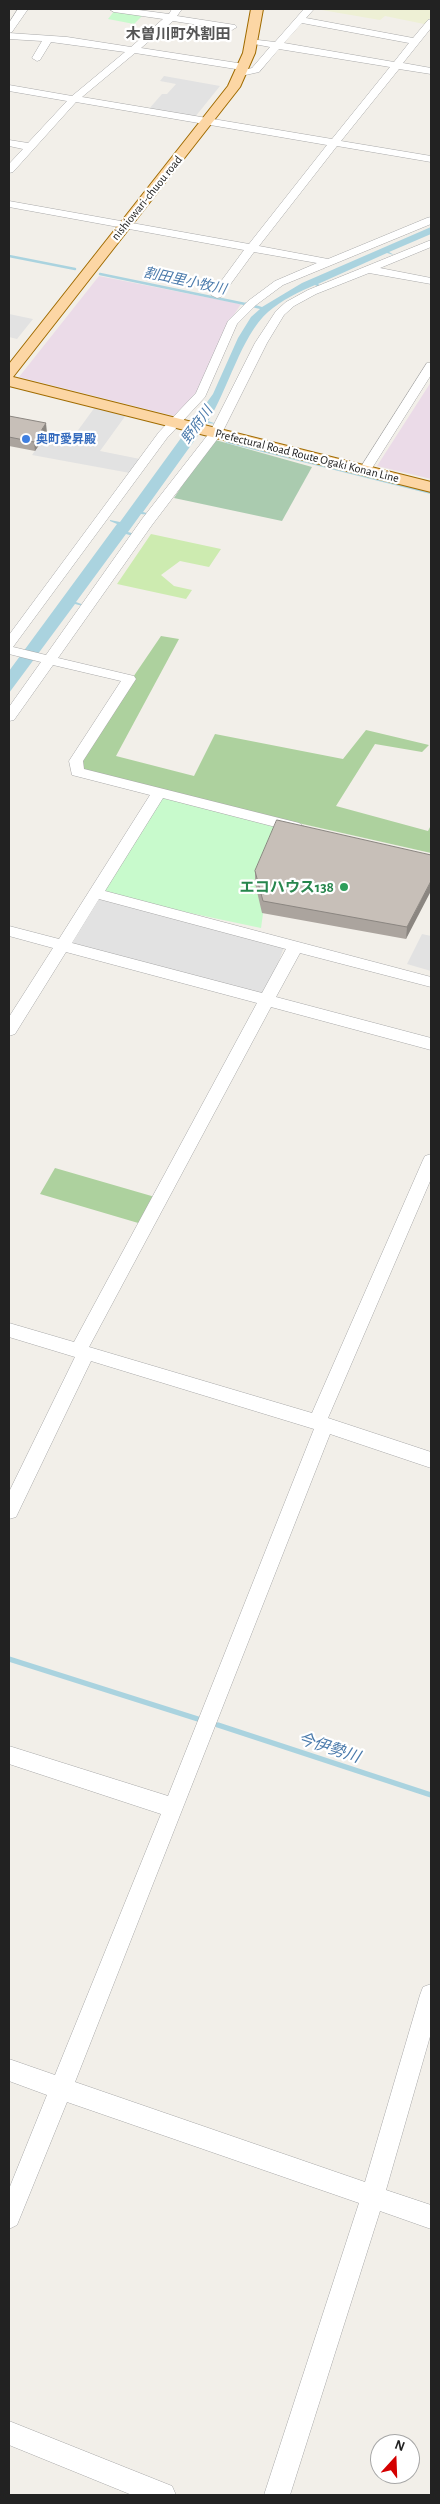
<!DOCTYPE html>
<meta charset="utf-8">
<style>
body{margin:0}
#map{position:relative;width:440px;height:2504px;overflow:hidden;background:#f2efe9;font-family:"Alegreya Sans",sans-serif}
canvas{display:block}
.frame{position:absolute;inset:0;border:10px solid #222;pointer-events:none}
.north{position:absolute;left:370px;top:2434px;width:50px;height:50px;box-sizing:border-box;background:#fff;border:1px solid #a7a7a7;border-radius:50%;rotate:20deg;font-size:14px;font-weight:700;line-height:20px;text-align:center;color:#222}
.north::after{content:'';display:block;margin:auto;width:18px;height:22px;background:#d40000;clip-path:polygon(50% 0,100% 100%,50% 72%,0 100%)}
</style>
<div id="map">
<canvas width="440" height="2504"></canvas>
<div class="frame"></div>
<div class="north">N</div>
</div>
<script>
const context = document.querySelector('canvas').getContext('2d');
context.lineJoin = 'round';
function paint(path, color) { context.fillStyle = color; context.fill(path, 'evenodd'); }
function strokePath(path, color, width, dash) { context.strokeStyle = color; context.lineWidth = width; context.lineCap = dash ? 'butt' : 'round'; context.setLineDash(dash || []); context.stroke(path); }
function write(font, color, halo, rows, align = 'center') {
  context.font = font + ' "Alegreya Sans","Noto Sans JP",sans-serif'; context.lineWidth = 4.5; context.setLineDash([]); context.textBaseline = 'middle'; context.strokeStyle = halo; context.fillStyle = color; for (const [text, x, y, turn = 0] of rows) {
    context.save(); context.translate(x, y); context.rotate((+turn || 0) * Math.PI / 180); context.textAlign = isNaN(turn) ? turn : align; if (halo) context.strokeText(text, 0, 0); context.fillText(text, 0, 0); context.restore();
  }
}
paint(new Path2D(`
 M99,276l142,28 -15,23 -28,66 -20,24 -159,-40z
 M431,382v97l-54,-13z`), '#ebdbe8');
paint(new Path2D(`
 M316,9h115v11l-2,5 -44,-9 -5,4z`), '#eef0d5');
paint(new Path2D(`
 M151,534l70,15 -12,18 -29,-6 -19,14 13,11 18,4 -6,9 -69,-15z`), '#cdebb0');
paint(new Path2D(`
 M161,636l18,3 -63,117 78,20 21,-42 128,25 23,-29 63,15 -7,7 -47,-8 -39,62 92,25 3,-6v28l-350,-79 -5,-13z
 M55,1168l100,29 -10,28 -105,-31z`), '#add19e');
paint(new Path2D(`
 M212,439l100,28 -30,54 -108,-23z`), '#aacbaf');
paint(new Path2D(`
 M115,10l28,5 -9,9 -26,-5z
 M157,796l119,26 -15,106 -166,-35z`), '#c8facc');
paint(new Path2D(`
 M164,76l56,10 -25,31 -47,-7 14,-16h5l9,-10 -16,-3z
 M9,314l24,5 -16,20 -8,-2z
 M95,407l31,8 -26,36 40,8 -10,14 -98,-18 11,-16 25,5z
 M95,893l190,51 -20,56 -203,-54z
 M422,934l9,2v35l-24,-7z`), '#e2e2e2');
paint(new Path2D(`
 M431,227v7l-42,18 5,3 -7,-2 -69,31 5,3 -2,1 -6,-3c-17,7 -33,15 -47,27 -27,24 -40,78 -60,109l9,3 -10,-1 -64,89 7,2 -1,1 -8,-1 -13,18 7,2 -2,2 -7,-2 -50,68 8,3 -1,1 -8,-2 -66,89v-22l108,-147 -7,-3v-1l10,2 93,-128 25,-56 13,-21 9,-8 -17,-4 3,-3 16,5 40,-24z`), '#aad3df');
strokePath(new Path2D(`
 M9,256l66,13
 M100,274l150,31`), '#aad3df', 2.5);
strokePath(new Path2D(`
 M227,441l204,51`), '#aad3df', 4);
strokePath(new Path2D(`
 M9,1659l192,61
 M218,1725l213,70`), '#aad3df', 5.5);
const minor = new Path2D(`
 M18,9h10l-16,23 -3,1v-10z
 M109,9h22l38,5 3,-5h10l-5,7 58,9 2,2 -5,3 -59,-9 -32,27 103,16 4,1v4l4,-1 18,-21 -21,-4v-4l26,3 29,-33h10l-8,9 107,20 15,-18 3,-1v9l-28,35 28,5v6l-32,-5 -58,72 90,15v6l-94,-16 -78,100 69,13 99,-41 4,-1v7l-148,61 -27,20 -19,19 -32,73 -38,41 -154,209 33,8 96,-136 68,-87 45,-89 21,-32 10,-9 22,-12 123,-50v7l-51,21 51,10v6l-62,-11 -53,21 -22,12 -10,9 -17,28 -45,90 -70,92 -94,133 76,18 2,3 -53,82 1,8 215,54 7,5 -7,5 -136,-35 -58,93 326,86v10l-131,-34 -24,44 155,41v12l-160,-43 -182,340 223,66 111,-253 2,-4 6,-2v25l-103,239 103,34v16l-101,-34 -255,648 290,100 55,-187 3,-8 8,-3v49l-45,157 45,15v24l-51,-18 -90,284h-26l95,-292 -292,-101 -50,123 -8,4v-40l38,-94 -38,-14v-22l46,16 106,-261 -152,-50v-18l159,50 146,-367 -223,-68 -75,156 -7,2v-27l66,-135 -66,-20v-14l65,19 183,-339 -191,-51 -51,82 -6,2v-19l44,-69 -44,-12v-10l50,13 91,-144 -78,-20 -3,-14 52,-80 -68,-16 -39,55 -5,1v-14l32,-45 -32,-8v-19l150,-203 37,-39 32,-72 20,-20 27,-20 42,-18 -63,-11 -33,45 -4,1 -6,-3 33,-45 -235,-43v-6l240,43 78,-99 -251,-43 -63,70 -4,1v-9l14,-15 -14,-3v-6l19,3 39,-42 -58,-10v-6l63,11 53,-44 -74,-10 -11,18 -3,1 -5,-3 10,-17 -33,-2v-6l58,4 64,10 32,-28 -49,-7zM302,23l107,20 -15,19 -110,-19zM279,49l111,18 -58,72 -250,-42 53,-44 107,17 -6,3 5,3 18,-4zM99,899l187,50 -24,44 -190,-50z
 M427,363h4v12l-62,98h-8l-2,-3z
 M9,2421l163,65 4,9h-44l-123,-50z`);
const major = new Path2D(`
 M251,9h12l-8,44 -15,34 -227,290 418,105v10l-422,-106v-22l219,-278 15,-33z`);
strokePath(minor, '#a9a9a9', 1);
strokePath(major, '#a06b00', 2);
paint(minor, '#fff');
paint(major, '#fcd6a4');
paint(new Path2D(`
 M9,416l38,17 -12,18 -26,-5z
 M431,855l-25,84 -144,-26 -7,-30v-12z`), '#aba49e');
paint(new Path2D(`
 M46,423l1,10 -12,18 -1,-9z
 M431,881v10l-25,48 1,-12z`), '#8b8681');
const building = new Path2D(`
 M9,416l37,7 -12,19 -25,-5z
 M277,820l154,35v26l-24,46 -144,-26 -8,-30z`);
paint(building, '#c7bfb8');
strokePath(building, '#8b8681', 1);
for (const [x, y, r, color] of [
 [26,439,5,"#3f7fe0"],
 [344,887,5,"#2e9e5b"]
]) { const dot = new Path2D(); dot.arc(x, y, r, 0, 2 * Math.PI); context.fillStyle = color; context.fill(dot); strokePath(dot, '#fff', 2); }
write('12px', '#222', '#fff', [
 ["nishiowari-chuou road",147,198,-51],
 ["Prefectural Road Route Ogaki Konan Line",307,456,14]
]);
write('bold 12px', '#366cbe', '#fff', [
 ["奥町愛昇殿",36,439]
], 'left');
write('italic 14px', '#4a7aab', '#fff', [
 ["割田里小牧川",185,281,12],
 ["野府川",197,425,-54]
]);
write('bold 15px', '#555', '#fff', [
 ["木曽川町外割田",178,34]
]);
write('bold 15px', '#27864d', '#fff', [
 ["エコハウス138",334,887]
], 'right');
write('italic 16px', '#4a7aab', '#fff', [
 ["今伊勢川",329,1748,18]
]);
</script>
